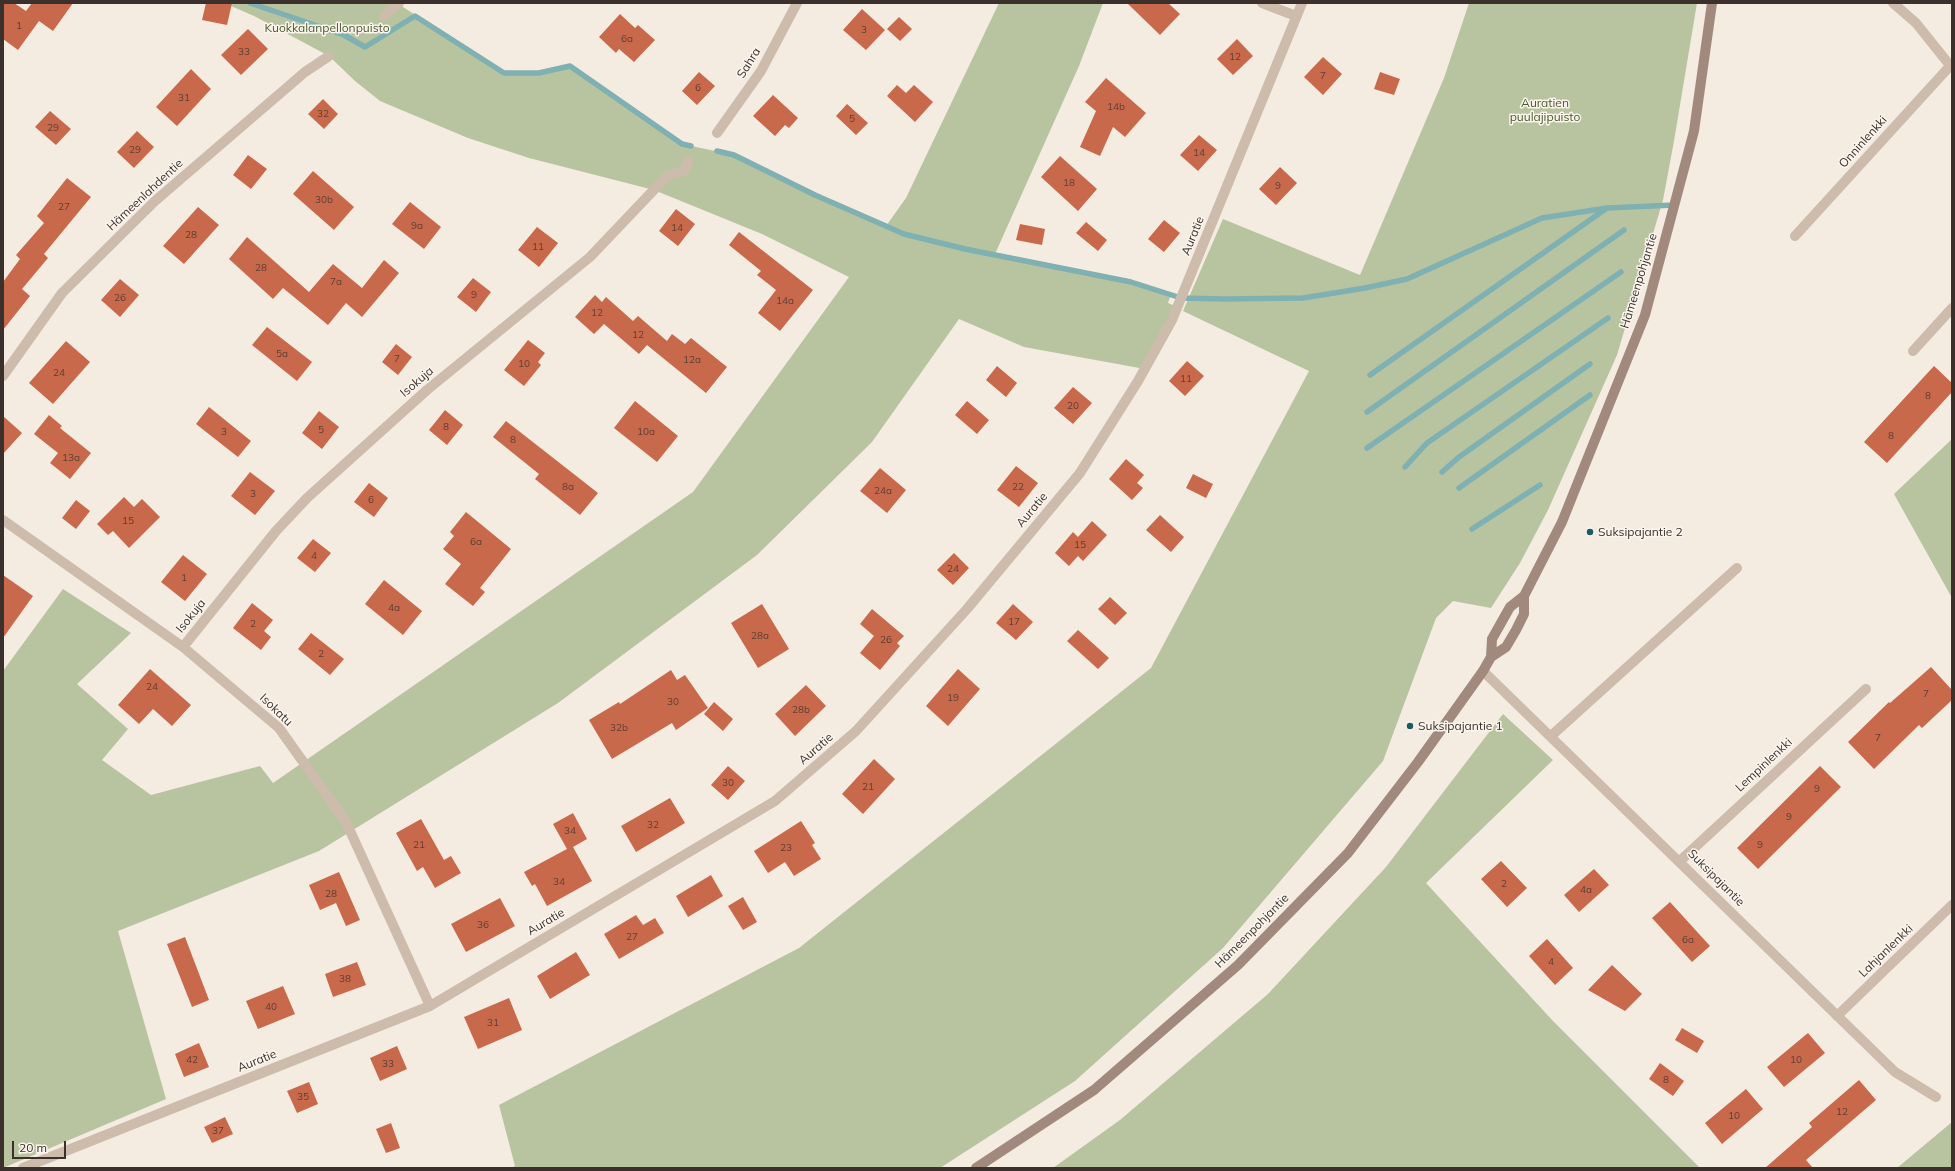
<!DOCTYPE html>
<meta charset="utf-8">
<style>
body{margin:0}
#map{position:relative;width:1955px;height:1171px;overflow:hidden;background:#f4ebe1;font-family:Mulish,sans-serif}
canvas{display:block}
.frame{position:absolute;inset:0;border:4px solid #3b302b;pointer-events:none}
.scale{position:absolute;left:12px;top:1141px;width:54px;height:18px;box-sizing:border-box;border:2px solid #3b302b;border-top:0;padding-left:5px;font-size:12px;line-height:14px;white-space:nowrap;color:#3b302b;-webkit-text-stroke:3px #fbf5ee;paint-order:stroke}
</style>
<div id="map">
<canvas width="1955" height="1171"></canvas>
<div class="frame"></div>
<div class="scale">20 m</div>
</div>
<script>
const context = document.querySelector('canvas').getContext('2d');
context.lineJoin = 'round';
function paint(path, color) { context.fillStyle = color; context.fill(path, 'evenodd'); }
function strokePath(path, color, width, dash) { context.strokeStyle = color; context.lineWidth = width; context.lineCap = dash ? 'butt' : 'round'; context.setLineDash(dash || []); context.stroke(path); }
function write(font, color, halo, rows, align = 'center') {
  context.font = font + ' Mulish,sans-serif'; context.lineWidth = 3; context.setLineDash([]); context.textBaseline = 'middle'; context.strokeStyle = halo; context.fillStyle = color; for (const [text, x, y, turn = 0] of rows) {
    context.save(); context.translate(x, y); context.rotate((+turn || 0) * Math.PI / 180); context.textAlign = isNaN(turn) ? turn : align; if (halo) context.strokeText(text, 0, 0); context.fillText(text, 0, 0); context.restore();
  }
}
paint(new Path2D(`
 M224,3h173l107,70h35l31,-7 112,78 52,11 81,40 71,31 20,-28 93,-195h104l-24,63 -84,188 136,28 40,12 -3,9 9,4 -32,62 -121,-22 -65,-28 -87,123 -115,113 -199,148 -239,148 -201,80 48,168 -163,69v-497l60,-82 68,44 -54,51 51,45 -26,31 49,35 109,-29 13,17 420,-291 156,-215 -87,-43 -108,-44 -125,-32 -61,-20 -88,-37 -25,-20 -26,-25 -75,-40z
 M1469,3h228l-23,138 -11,59 -46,155 -69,155 -28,53 -29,45 -38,-7 -17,17 -53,143 -160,187 -148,133 -135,87h-429l4,-2 -16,-61 300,-157 352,-280 158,-297 -126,-60 40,-92 137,56 84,-197z
 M1952,439v159l-58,-104z
 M1503,714l50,46 -127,123 127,138 147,147h-647l67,-48 148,-126 118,-127z
 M1952,1122v46h-55z`), '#b8c4a0');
strokePath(new Path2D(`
 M250,3l94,32 21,12 50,-31 89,57h35l31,-7 112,78 9,2
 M717,151l17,4 81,40 89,39 61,15 166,33 50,16 44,1 78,-1 62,-10 42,-9 135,-61 65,-10 67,-3
 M1370,375l237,-167
 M1367,412l257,-182
 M1367,448l254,-176
 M1405,467l22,-24 181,-125
 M1442,472l17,-15 131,-93
 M1459,488l131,-93
 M1472,529l68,-44`), '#7fb0b2', 5.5);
paint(new Path2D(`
 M3,3h11l12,8 6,-8h41l-20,28 -14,-10 -21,29 -15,-11z
 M206,3h26l-5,22 -25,-5z
 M1127,3h41l12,11 -20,21z
 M862,9l23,21 -19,20 -23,-20z
 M620,14l15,14 3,-3 17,15 -21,22 -15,-13 -3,4 -17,-16z
 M899,17l13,12 -12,12 -13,-12z
 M248,29l20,20 -27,26 -20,-20z
 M1237,39l16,17 -20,19 -16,-16z
 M1323,57l19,17 -19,21 -19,-18z
 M191,69l20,20 -34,37 -21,-19z
 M699,72l16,14 -18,19 -15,-14z
 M1380,72l20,7 -6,16 -20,-6z
 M1106,78l40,35 -21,24 -12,-10 -13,29 -20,-9 16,-36 -11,-9z
 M897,85l9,8 8,-8 19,17 -18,20 -28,-26z
 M773,95l25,23 -9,10 -4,-3 -10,11 -22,-20z
 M323,99l15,15 -14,15 -16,-15z
 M847,104l21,19 -12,12 -20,-19z
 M50,111l21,18 -15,16 -21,-18z
 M137,131l17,16 -20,21 -17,-16z
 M1199,135l18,15 -19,21 -18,-16z
 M248,155l19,14 -16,20 -18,-14z
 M1060,156l37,33 -19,22 -37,-34z
 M1280,167l17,16 -21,22 -17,-16z
 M313,171l41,36 -20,23 -41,-36z
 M67,178l24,19 -47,57 4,4 -26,31 8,7 -27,34v-48l17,-23 -4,-4 28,-32 -7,-7z
 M410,202l31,25 -17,22 -32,-25z
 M198,207l21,18 -35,39 -21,-18z
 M676,209l19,15 -17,22 -19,-15z
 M1164,220l16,13 -16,19 -16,-13z
 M1086,222l21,18 -9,11 -22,-18z
 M1020,224l25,5 -3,16 -26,-5z
 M537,227l21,16 -19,24 -21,-17z
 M739,232l74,58 -33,41 -22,-18 18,-23 -19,-15 4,-4 -32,-26z
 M247,237l62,55 24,-28 29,24 22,-28 15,13 -37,44 -16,-14 -18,22 -45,-37 -10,11 -44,-40z
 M473,278l18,14 -15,20 -19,-15z
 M120,279l19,16 -19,22 -19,-17z
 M595,295l7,7 4,-5 27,24 5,-5 29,25 5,-7 13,10 6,-6 36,29 -21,26 -59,-48 -8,9 -35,-30 -10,10 -19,-17z
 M267,327l45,35 -15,19 -45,-36z
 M528,340l17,13 -7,9 3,3 -17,21 -20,-16z
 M66,341l24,21 -37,42 -24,-21z
 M396,344l16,13 -14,18 -16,-13z
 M1187,361l17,15 -19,20 -16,-15z
 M997,366l20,17 -11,14 -20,-17z
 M1934,366l18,17v9l-65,71 -23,-21z
 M1073,387l19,16 -19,21 -19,-16z
 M635,401l43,35 -21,26 -43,-34z
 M967,401l22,19 -12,14 -22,-19z
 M209,407l42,34 -13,16 -42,-33z
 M445,410l18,15 -16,20 -18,-15z
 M319,411l20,16 -17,22 -20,-16z
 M49,415l13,11 -2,2 31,25 -21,26 -20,-16 8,-10 -24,-19z
 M3,416l19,17 -19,21z
 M506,421l92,72 -18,22 -45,-36 4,-5 -46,-37z
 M1126,459l18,16 -7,8 6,5 -11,12 -23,-21z
 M1016,466l22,17 -19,24 -22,-17z
 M880,468l26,22 -19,23 -27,-22z
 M250,472l25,19 -20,24 -24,-19z
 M1193,474l20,10 -7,14 -20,-10z
 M369,483l19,15 -14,19 -20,-15z
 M124,497l10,10 8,-8 18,18 -31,31 -16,-17 -5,4 -11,-11z
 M76,500l14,11 -14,18 -14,-11z
 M466,512l45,37 -31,39 5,4 -12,14 -28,-22 16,-20 -18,-15 11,-13 -4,-4z
 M1160,515l24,22 -13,15 -25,-22z
 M1092,521l15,14 -24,26 -5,-5 -9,10 -14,-13 18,-21 5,5z
 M313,539l18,14 -16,19 -18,-14z
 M954,553l15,15 -16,17 -16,-15z
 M183,555l24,19 -22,27 -24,-19z
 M3,575l30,21 -30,42z
 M384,580l38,31 -19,24 -38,-31z
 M1110,597l17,16 -12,12 -17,-16z
 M252,603l21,17 -9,11 7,6 -10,13 -28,-22z
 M762,604l27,45 -31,19 -27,-45z
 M1013,604l20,18 -17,18 -20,-17z
 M872,609l32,27 -7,7 3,3 -20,24 -20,-17 14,-17 -14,-12z
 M1078,630l31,28 -11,11 -31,-28z
 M311,633l33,26 -14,16 -32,-26z
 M1931,667l21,23v10l-30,28 -3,-3 -45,44 -26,-27 41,-40 1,1z
 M150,669l41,36 -19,21 -19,-17 -14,15 -21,-19z
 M958,669l22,20 -32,37 -22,-20z
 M671,670l6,10 8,-5 23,33 -32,22 -4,-7 -60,36 -23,-39 30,-18 1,2z
 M806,685l20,21 -31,30 -20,-22z
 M714,702l19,17 -10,12 -19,-17z
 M874,759l21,20 -32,35 -21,-20z
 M728,766l17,15 -17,19 -17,-15z
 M1820,766l21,21 -83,82 -21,-21z
 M670,798l15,25 -49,29 -15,-26z
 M573,813l14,26 -14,8 19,34 -45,25 -12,-22 -3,2 -8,-14 43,-23 -14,-25z
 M421,819l23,41 7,-4 10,17 -26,15 -12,-21 -6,4 -21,-38z
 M801,821l14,22 -3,2 9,14 -27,17 -9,-14 -17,11 -14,-22z
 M1501,861l26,27 -20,19 -26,-28z
 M1594,869l15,16 -30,27 -15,-17z
 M339,872l21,48 -14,6 -10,-23 -16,7 -11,-25z
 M711,875l12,21 -35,21 -12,-21z
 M743,897l14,25 -14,8 -15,-24z
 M500,898l15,28 -49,26 -15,-28z
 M1670,902l40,44 -18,16 -40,-44z
 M636,915l7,10 12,-7 9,15 -45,26 -15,-25z
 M185,937l24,63 -17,7 -25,-63z
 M1547,939l26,29 -18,17 -26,-29z
 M576,952l14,23 -40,24 -13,-23z
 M357,962l9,23 -33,12 -8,-23z
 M1612,965l30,29 -17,17 -37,-21z
 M283,986l12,28 -37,15 -12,-28z
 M509,998l13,32 -44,19 -14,-32z
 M1682,1028l22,13 -7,12 -22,-13z
 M1808,1033l17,20 -41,34 -17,-20z
 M199,1043l10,24 -25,10 -9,-23z
 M397,1046l10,23 -27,12 -10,-23z
 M1660,1063l24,18 -11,15 -24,-17z
 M1859,1080l17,20 -70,60 7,8h-48l47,-41 -3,-4z
 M309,1082l9,22 -21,9 -10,-22z
 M1746,1089l17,20 -41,35 -17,-21z
 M225,1117l8,17 -21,9 -8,-16z
 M391,1123l9,25 -14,5 -10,-24z`), '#c8694b');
strokePath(new Path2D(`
 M1262,3l34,13
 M1893,3l23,20 36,45
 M384,16l15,-13
 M717,133l44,-62 36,-68
 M1795,236l155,-170
 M1913,351l39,-43
 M3,376l59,-83 93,-92 150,-129 24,-16
 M3,520l180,127 96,81 67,94 84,184
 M183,647l93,-116 31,-33 120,-108 163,-133 78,-82 16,-4 4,-10
 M1483,671l412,401 41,25
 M1551,736l186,-168
 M1680,861l186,-172
 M1837,1016l115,-111
 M23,1168l407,-162 345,-205 81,-70 111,-122 113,-136 58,-92 34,-61 130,-317`), '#cdbbac', 10);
strokePath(new Path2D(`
 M1491,657l1,-18 18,-32 14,-11 38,-74 83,-207 49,-184 18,-128
 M976,1168l118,-78 144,-125 110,-112 70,-91 65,-91 8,-14 15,-10 10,-17 8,-16v-18`), '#a18a7d', 10);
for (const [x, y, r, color] of [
 [1590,532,4,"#1f5a5e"],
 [1410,726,4,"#1f5a5e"]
]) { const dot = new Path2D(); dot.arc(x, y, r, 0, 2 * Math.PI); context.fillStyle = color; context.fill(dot); strokePath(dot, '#fbf5ee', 1.5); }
write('10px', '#5e3e33', null, [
 ["1",19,26],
 ["3",864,30],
 ["6a",627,39],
 ["33",244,52],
 ["12",1235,57],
 ["7",1323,76],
 ["6",698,88],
 ["31",184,98],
 ["14b",1116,107],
 ["32",323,114],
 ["5",852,119],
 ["29",53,128],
 ["29",135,150],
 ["14",1199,153],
 ["18",1069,183],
 ["9",1278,186],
 ["30b",324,200],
 ["27",64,207],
 ["9a",417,226],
 ["14",677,228],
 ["28",191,235],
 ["11",538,247],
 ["28",261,268],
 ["7a",336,282],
 ["9",474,295],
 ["26",120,298],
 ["14a",785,301],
 ["12",597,313],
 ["12",638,335],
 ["5a",282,354],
 ["7",397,359],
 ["12a",692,360],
 ["10",524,364],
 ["24",59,373],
 ["11",1186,379],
 ["8",1928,396],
 ["20",1073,406],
 ["8",446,427],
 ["5",321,430],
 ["3",224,432],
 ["10a",646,432],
 ["8",1891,436],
 ["8",513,440],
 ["13a",71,458],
 ["8a",568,487],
 ["22",1018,487],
 ["24a",883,491],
 ["3",253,494],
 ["6",371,500],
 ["15",128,521],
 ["6a",476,542],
 ["15",1080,545],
 ["4",314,556],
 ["24",953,569],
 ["1",184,578],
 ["4a",394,608],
 ["17",1014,622],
 ["2",253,624],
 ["28a",760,636],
 ["26",886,640],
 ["2",321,654],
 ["24",152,687],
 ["7",1926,694],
 ["19",953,698],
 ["30",673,702],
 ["28b",801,710],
 ["32b",619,728],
 ["7",1878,738],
 ["30",728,783],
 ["21",868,787],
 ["9",1817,789],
 ["9",1789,817],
 ["32",653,825],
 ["34",570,831],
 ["21",419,845],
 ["9",1760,845],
 ["23",786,848],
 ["34",559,882],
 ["2",1504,884],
 ["4a",1586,890],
 ["28",331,894],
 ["36",483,925],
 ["27",632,937],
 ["6a",1688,940],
 ["4",1551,962],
 ["38",345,979],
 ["40",271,1007],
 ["31",493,1023],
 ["42",192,1060],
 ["10",1796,1060],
 ["33",388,1064],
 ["8",1666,1080],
 ["35",303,1097],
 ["12",1842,1112],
 ["10",1734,1116],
 ["37",218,1131]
]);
write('12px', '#4a5a2e', '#fbf5ee', [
 ["Kuokkalanpellonpuisto",327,28],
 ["Auratien",1545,103],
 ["puulajipuisto",1545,117]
]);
write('12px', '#3b302b', '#fbf5ee', [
 ["Sahra",749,63,-58],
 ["Onninlenkki",1863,142,-48],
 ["Hämeenlahdentie",145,195,-43],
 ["Auratie",1193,236,-68],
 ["Hämeenpohjantie",1639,281,-73],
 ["Isokuja",417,382,-41],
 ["Auratie",1032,510,-50],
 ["Isokuja",191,616,-51],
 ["Isokatu",276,710,44],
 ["Auratie",816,749,-41],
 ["Lempinlenkki",1764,765,-43],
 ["Suksipajantie",1716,878,45],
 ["Auratie",546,922,-31],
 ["Hämeenpohjantie",1252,931,-45],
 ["Lahjanlenkki",1886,951,-44],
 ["Auratie",257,1061,-22]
]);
write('12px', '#3b302b', '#fbf5ee', [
 ["Suksipajantie 2",1598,532],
 ["Suksipajantie 1",1418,726]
], 'left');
</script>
